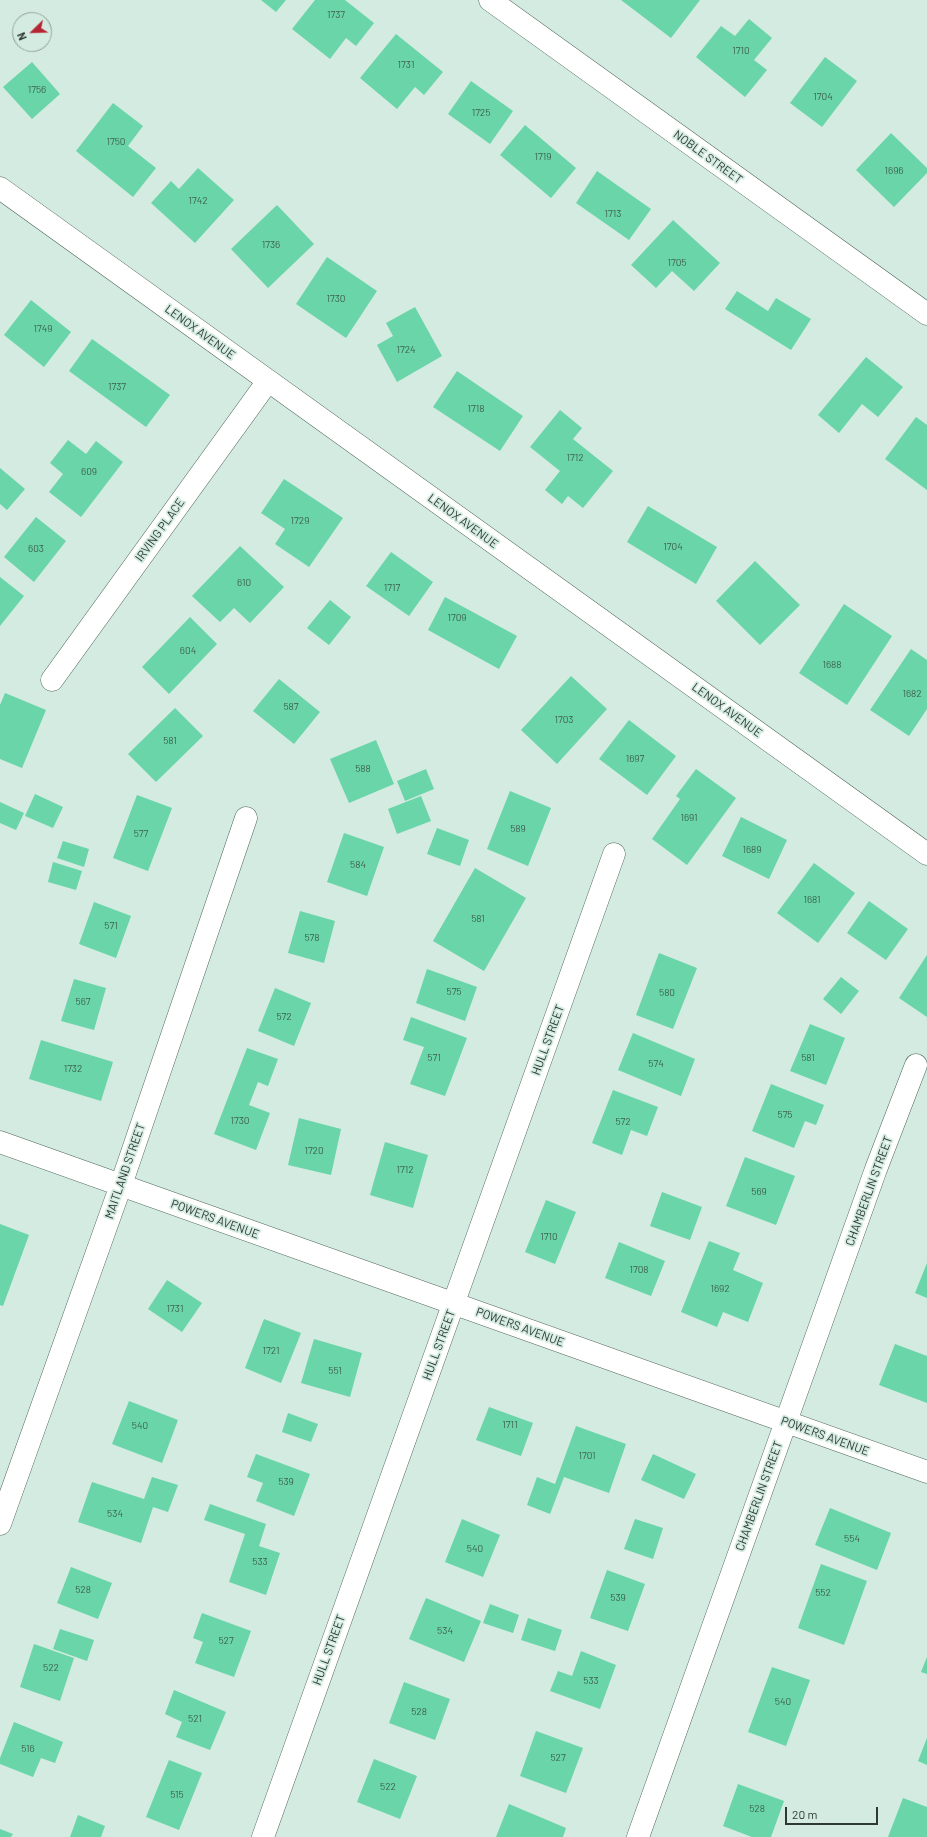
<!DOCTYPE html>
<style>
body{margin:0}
#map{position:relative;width:927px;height:1837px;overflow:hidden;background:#d3ebe0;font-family:Barlow,sans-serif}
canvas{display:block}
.north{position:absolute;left:12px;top:12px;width:40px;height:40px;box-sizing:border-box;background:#d3ebe0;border:1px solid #91a49b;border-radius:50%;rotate:247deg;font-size:11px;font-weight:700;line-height:16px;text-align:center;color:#2f3934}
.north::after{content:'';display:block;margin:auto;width:14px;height:18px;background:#b62533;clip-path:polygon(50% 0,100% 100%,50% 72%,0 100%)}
.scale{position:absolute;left:785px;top:1807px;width:93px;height:18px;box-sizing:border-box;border:2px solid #2f3934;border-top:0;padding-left:5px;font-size:12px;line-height:14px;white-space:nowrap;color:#2f3934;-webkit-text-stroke:3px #d3ebe0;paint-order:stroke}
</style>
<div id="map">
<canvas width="927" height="1837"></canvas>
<div class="north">N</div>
<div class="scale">20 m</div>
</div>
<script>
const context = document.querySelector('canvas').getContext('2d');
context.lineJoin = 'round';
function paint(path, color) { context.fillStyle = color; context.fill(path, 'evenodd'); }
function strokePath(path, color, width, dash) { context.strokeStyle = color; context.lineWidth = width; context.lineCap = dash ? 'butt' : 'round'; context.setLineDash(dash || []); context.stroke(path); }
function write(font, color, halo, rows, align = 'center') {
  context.font = font + ' Barlow,sans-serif'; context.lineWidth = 3.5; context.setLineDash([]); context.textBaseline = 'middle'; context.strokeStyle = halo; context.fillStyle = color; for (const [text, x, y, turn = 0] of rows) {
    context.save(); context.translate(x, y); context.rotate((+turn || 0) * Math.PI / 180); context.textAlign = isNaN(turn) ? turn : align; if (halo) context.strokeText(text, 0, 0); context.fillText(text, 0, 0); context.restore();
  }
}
paint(new Path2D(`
 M261,0h25l-10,12z
 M315,0h30l29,23 -18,23 -10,-8 -16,21 -38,-30z
 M621,0h79l-29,38z
 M749,19l23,19 -18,22 13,10 -22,27 -49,-40 25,-31 14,10z
 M396,34l47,38 -19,23 -9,-8 -18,22 -37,-31z
 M825,57l32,24 -35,46 -32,-24z
 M32,62l28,32 -28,25 -29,-32z
 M471,81l42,30 -23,33 -42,-30z
 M113,103l30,23 -15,20 28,22 -23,29 -57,-46z
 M525,125l51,43 -25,30 -51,-43z
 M891,133l36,35v5l-33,34 -38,-37z
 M198,168l36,32 -39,43 -44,-40 20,-22 8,8z
 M597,171l54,38 -22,31 -53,-37z
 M277,205l37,39 -46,44 -37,-39z
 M673,220l47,43 -26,28 -22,-20 -16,17 -25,-23z
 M327,257l50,34 -31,47 -50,-34z
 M737,291l31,20 8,-13 35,21 -20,31 -66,-41z
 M31,300l40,32 -27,35 -40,-32z
 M415,307l27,49 -45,26 -20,-37 16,-9 -7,-13z
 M92,339l78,56 -24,32 -77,-56z
 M866,357l37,30 -25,30 -16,-13 -23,29 -21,-18z
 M457,371l66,45 -23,35 -67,-44z
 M560,410l22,18 -9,11 40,32 -30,37 -15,-12 -6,8 -17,-14 15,-19 -30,-24z
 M916,417l11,8v65l-42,-31z
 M68,440l18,14 10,-13 27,21 -42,55 -32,-25 14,-18 -13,-11z
 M0,468l25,21 -18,21 -7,-6z
 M284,479l59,39 -34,49 -34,-23 10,-15 -24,-16z
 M648,506l69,41 -21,37 -69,-42z
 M36,517l30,24 -32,41 -30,-25z
 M240,546l44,41 -34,36 -16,-15 -14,14 -28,-26z
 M391,552l42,30 -24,34 -43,-30z
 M755,561l45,44 -40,40 -44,-44z
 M0,577l24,19 -24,30z
 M445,597l72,39 -18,33 -71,-39z
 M330,600l21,17 -22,28 -22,-17z
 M844,604l48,32 -45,69 -48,-32z
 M190,617l27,27 -48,50 -27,-27z
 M911,649l16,11v49l-18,27 -39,-26z
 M571,676l36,33 -50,55 -36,-34z
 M279,679l41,33 -26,32 -41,-33z
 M5,693l41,17 -24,58 -22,-9v-54z
 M175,708l28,28 -47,46 -28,-28z
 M629,720l47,36 -29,39 -48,-36z
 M376,740l18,44 -45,19 -19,-44z
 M426,769l8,20 -29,12 -8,-20z
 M696,769l40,29 -49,67 -35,-26 28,-40 -4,-3z
 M510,791l41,17 -23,58 -41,-17z
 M35,794l28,13 -10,21 -28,-12z
 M137,795l35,13 -24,63 -35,-13z
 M421,796l10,25 -34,13 -9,-25z
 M0,802l24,11 -8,17 -16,-7z
 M741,817l46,23 -18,39 -47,-23z
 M437,828l32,12 -9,26 -33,-12z
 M344,833l40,14 -17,49 -40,-14z
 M63,841l26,8 -5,18 -27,-9z
 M53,862l29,9 -6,19 -28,-8z
 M814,863l41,30 -37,50 -41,-30z
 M475,868l51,30 -42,73 -51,-30z
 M869,901l39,28 -22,31 -39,-27z
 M94,902l37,14 -15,42 -37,-14z
 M300,911l35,10 -11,42 -36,-10z
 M659,953l38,15 -24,61 -37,-14z
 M927,955v62l-28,-19z
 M427,969l50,18 -12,34 -49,-18z
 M841,977l18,14 -18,23 -18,-15z
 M74,979l32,9 -12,42 -33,-9z
 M275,988l36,15 -17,43 -36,-15z
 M411,1017l56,21 -22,58 -35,-12 14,-37 -21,-7z
 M810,1024l35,14 -19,47 -36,-14z
 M633,1033l62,26 -14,37 -63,-26z
 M41,1040l72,22 -12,39 -72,-22z
 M247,1048l31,11 -10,27 -10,-4 -9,23 21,8 -14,37 -42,-16z
 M771,1084l53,21 -8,20 -11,-4 -11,27 -42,-17z
 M613,1090l45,17 -11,29 -16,-6 -9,25 -30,-12z
 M299,1118l42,11 -10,46 -43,-10z
 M385,1142l43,13 -15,53 -43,-13z
 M745,1157l50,19 -19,49 -50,-19z
 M662,1192l40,15 -12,33 -40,-14z
 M546,1200l30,12 -21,52 -30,-12z
 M0,1224l29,11 -26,71 -3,-1z
 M709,1241l31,12 -7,17 30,13 -15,39 -25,-10 -6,15 -36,-15z
 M619,1242l46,19 -14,35 -46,-18z
 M927,1263v35l-12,-5z
 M167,1280l35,23 -20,29 -34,-23z
 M264,1319l37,14 -20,50 -36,-15z
 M314,1339l48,14 -12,44 -49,-14z
 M895,1344l32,12v47l-48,-18z
 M129,1401l49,19 -16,43 -50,-19z
 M489,1407l44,16 -12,33 -45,-16z
 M288,1413l30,11 -7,18 -29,-10z
 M576,1426l50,18 -17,49 -45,-16 -14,37 -23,-9 10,-28 18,7z
 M256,1454l54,20 -16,42 -38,-15 7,-18 -16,-6z
 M653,1454l43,20 -12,25 -43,-19z
 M152,1477l26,8 -10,27 -15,-5 -12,36 -63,-21 14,-40 52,17z
 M210,1504l56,20 -7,22 21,7 -14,42 -37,-13 16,-48 -41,-14z
 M830,1508l61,25 -14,37 -62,-25z
 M462,1519l38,16 -17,42 -38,-15z
 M635,1519l28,9 -10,31 -29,-10z
 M821,1564l46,17 -23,64 -46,-17z
 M71,1567l41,16 -14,36 -41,-16z
 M607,1570l38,14 -17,47 -38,-13z
 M426,1598l55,23 -17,41 -55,-23z
 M490,1604l29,11 -6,18 -30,-10z
 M202,1613l49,18 -17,46 -39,-14 8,-21 -10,-4z
 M528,1618l34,12 -7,21 -34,-11z
 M60,1629l34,11 -7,21 -34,-12z
 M34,1644l40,14 -14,43 -40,-14z
 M581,1651l35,14 -16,44 -50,-18 8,-20 14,5z
 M927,1657v17l-6,-2z
 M772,1667l38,13 -24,66 -38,-14z
 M404,1682l46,17 -15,41 -46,-17z
 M174,1690l52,22 -16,38 -34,-13 6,-15 -17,-8z
 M14,1722l49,20 -8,21 -14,-5 -8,19 -33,-13v-6z
 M536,1731l47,17 -17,45 -46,-17z
 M927,1738v27l-9,-4z
 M374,1759l43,17 -17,43 -43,-17z
 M169,1760l33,13 -23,57 -33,-13z
 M738,1784l46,17 -13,36h-19l-29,-11z
 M903,1798l24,9v30h-39z
 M509,1804l57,24 -3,9h-67z
 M78,1815l27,11 -4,11h-31z
 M0,1829l13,5 -2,3h-11z`), '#69d5a9');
const minor = new Path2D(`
 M490,0l437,314
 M0,188l927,666
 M52,680l216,-299
 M0,1142l927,330
 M0,1524l121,-339 125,-367
 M263,1837l351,-983
 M638,1837l238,-668 40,-104`);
strokePath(minor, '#50655b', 23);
strokePath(minor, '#fff', 22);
write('10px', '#3e6051', null, [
 ["1737",336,15],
 ["1710",741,51],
 ["1731",406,65],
 ["1756",37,90],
 ["1704",823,97],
 ["1725",481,113],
 ["1750",116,142],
 ["1719",543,157],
 ["1696",894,171],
 ["1742",198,201],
 ["1713",613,214],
 ["1736",271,245],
 ["1705",677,263],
 ["1730",336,299],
 ["1749",43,329],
 ["1724",406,350],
 ["1737",117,387],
 ["1718",476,409],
 ["1712",575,458],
 ["609",89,472],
 ["1729",300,521],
 ["1704",673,547],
 ["603",36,549],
 ["610",244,583],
 ["1717",392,588],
 ["1709",457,618],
 ["604",188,651],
 ["1688",832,665],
 ["1682",912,694],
 ["587",291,707],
 ["1703",564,720],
 ["581",170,741],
 ["1697",635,759],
 ["588",363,769],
 ["1691",689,818],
 ["589",518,829],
 ["577",141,834],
 ["1689",752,850],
 ["584",358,865],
 ["1681",812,900],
 ["581",478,919],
 ["571",111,926],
 ["578",312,938],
 ["575",454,992],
 ["580",667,993],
 ["567",83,1002],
 ["572",284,1017],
 ["571",434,1058],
 ["581",808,1058],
 ["574",656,1064],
 ["1732",73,1069],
 ["575",785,1115],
 ["1730",240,1121],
 ["572",623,1122],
 ["1720",314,1151],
 ["1712",405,1170],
 ["569",759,1192],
 ["1710",549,1237],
 ["1708",639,1270],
 ["1692",720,1289],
 ["1731",175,1309],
 ["1721",271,1351],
 ["551",335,1371],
 ["1711",510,1425],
 ["540",140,1426],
 ["1701",587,1456],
 ["539",286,1482],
 ["534",115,1514],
 ["554",852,1539],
 ["540",475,1549],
 ["533",260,1562],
 ["528",83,1590],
 ["552",823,1593],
 ["539",618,1598],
 ["534",445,1631],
 ["527",226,1641],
 ["522",51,1668],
 ["533",591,1681],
 ["540",783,1702],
 ["528",419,1712],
 ["521",195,1719],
 ["516",28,1749],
 ["527",558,1758],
 ["522",388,1787],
 ["515",177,1795],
 ["528",757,1809]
]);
write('12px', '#2f3934', '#d3ebe0', [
 ["NOBLE STREET",708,157,36],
 ["LENOX AVENUE",200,332,36],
 ["LENOX AVENUE",463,521,36],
 ["IRVING PLACE",160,530,-54],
 ["LENOX AVENUE",727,710,36],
 ["HULL STREET",548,1040,-70],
 ["MAITLAND STREET",125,1171,-71],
 ["CHAMBERLIN STREET",869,1191,-70],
 ["POWERS AVENUE",215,1219,20],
 ["POWERS AVENUE",520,1327,20],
 ["HULL STREET",439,1345,-70],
 ["POWERS AVENUE",825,1436,20],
 ["CHAMBERLIN STREET",759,1496,-70],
 ["HULL STREET",329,1650,-70]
]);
</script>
